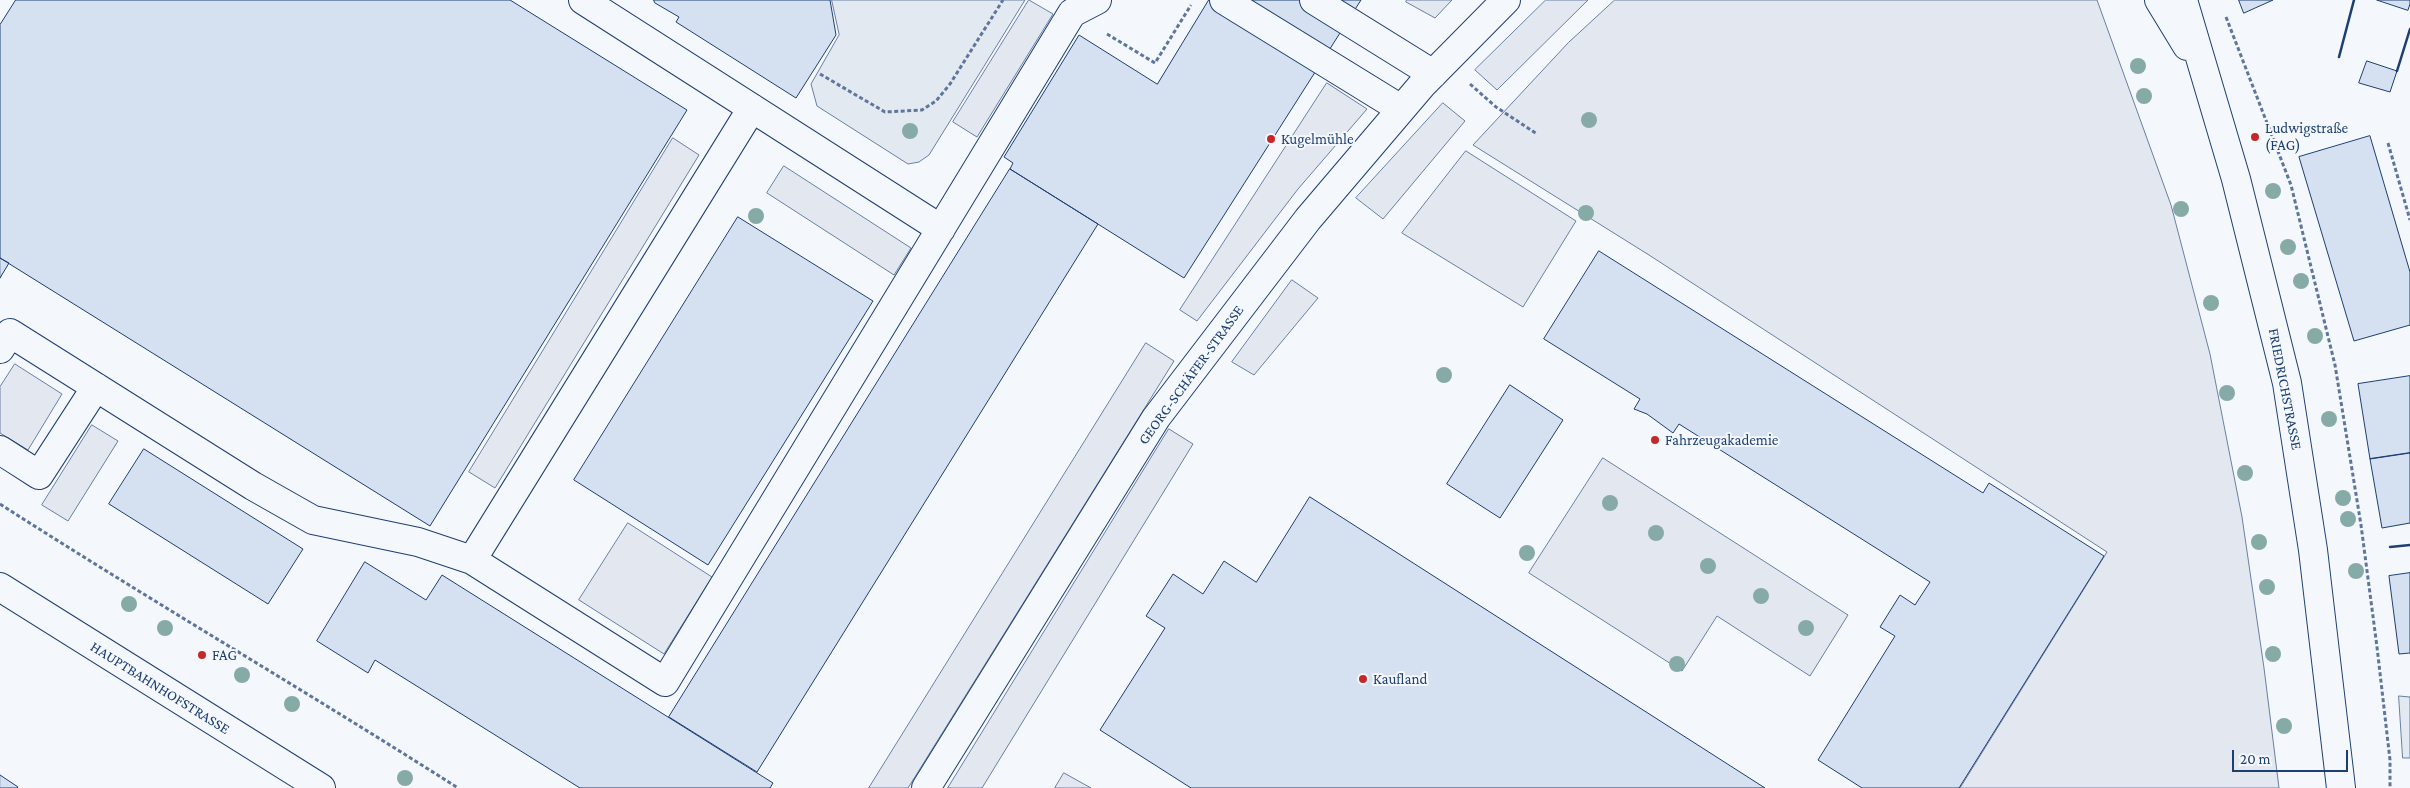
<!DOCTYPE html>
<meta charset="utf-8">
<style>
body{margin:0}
#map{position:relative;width:2410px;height:788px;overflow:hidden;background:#f4f7fb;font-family:"Crimson Pro",serif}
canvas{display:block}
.scale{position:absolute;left:2232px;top:750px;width:116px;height:22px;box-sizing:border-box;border:2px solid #1d3f73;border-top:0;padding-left:6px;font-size:15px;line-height:18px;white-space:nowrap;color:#1d3f73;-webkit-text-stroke:4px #f4f7fb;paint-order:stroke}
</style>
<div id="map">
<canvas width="2410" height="788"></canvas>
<div class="scale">20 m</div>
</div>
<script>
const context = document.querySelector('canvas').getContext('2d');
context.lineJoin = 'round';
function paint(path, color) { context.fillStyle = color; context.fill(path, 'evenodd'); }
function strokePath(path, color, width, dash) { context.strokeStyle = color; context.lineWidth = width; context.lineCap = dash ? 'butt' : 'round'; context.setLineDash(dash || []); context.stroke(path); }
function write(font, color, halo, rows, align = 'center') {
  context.font = font + ' "Crimson Pro",serif'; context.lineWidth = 4; context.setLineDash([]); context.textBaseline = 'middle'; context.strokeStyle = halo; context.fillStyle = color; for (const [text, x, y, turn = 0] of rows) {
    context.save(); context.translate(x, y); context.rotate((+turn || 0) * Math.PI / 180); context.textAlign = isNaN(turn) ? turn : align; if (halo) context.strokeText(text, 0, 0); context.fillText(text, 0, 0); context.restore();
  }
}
const green = new Path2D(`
 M832,0h193l-96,155 -10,7 -11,2 -91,-58 -6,-22 28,-49z
 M2399,696l11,1v61h-7z`);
paint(green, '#e3e9f0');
strokePath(green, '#687fa3', 1);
const parking = new Path2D(`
 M1029,0l24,14 -76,123 -24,-15z
 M1407,0h45l-17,18 -29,-16z
 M1546,0h42l-91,90 -22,-20z
 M1615,0h482l74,205 39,149 32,163 22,151 15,120h-319l147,-236 -458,-297 -176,-110 95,-102z
 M1327,83l40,26 -69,80 -101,132 -17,-11z
 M1443,103l22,18 -82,98 -27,-21z
 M673,138l26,17 -204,333 -26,-16z
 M1466,151l110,70 -53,86 -121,-74z
 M784,166l127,82 -17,27 -127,-82z
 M1292,280l26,18 -64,77 -22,-13z
 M1146,343l28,18 -266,427h-39z
 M15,364l47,30 -34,56 -28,-17v-46z
 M92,425l26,16 -50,80 -26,-16z
 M1169,429l24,15 -211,344h-34z
 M1603,458l245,157 -38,61 -93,-60 -35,55 -153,-98z
 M628,523l84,54 -48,77 -85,-54z
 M1064,773l27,15h-36z`);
paint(parking, '#e3e8f0');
strokePath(parking, '#687fa3', 1);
const building = new Path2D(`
 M16,0h494l177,110 -257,416 -430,-268v-233z
 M654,0h176l6,35 -40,63 -120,-76 3,-5 -24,-14z
 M1209,0h152l-177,278 -174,-109 3,-6 -9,-6 75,-122 78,49z
 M2239,0h34l-29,13z
 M2377,0h33v4l-2,6z
 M2367,61l30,10 -7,21 -31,-9z
 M2370,136l40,136v53l-56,16 -55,-184z
 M1010,169l88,55 -341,548 -88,-55z
 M738,217l135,84 -165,264 -134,-85z
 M1599,251l384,242 6,-10 115,73 -145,232h-97l-44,-28 77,-124 -15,-9 20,-32 15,10 15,-23 -251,-158 -6,9 -26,-19 -13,-5 6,-10 -96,-60z
 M0,258l9,5 -9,15z
 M2410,376v77l-40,6 -12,-75z
 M1510,385l53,35 -63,98 -53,-34z
 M144,449l159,100 -35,55 -159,-100z
 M2410,453v70l-28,5 -12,-69z
 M1310,497l455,291h-574l-91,-58 65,-102 -19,-12 27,-42 30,20 21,-33 32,21z
 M365,562l61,38 16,-25 331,208 -3,5h-190l-205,-128 -7,13 -51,-32z
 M2410,573v80l-11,1 -10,-78z
 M0,775l18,12 -1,1h-17z`);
paint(building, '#d5e0f0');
strokePath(building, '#1d3f73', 1);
const minor = new Path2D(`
 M583,0l358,229
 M1224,0l177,109
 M1314,0l119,74
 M2159,0l28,46
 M2183,0l53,179 51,204 26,167 28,238
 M0,349l10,-16 243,153 60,34 105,22 54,18 193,122 407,-669 25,-13
 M0,450l39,25 57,-88
 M472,560l280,-452
 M0,587l321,201
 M926,788l230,-370 152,-199 114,-134 84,-85`);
strokePath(minor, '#1d3f73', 30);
strokePath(new Path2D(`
 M2226,17l65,168 44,180 26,160 16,122 13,113v28
 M1107,34l48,29 36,-58
 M820,74l65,38 37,-2 14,-9 14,-17 53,-84
 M1470,84l26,23 41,27
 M2388,143l22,77
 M0,504c151,97 306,187 458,284`), '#5e769c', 3, [4, 2.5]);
strokePath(minor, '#f4f7fb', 28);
strokePath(new Path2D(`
 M2339,57l15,-57
 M2397,71l13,-42
 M2390,547l20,-2`), '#1d3f73', 2.5);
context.fillStyle = '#86aba6';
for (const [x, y] of [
 [2138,66],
 [2144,96],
 [1589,120],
 [910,131],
 [2273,191],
 [2181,209],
 [1586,213],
 [756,216],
 [2288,247],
 [2301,281],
 [2211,303],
 [2315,336],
 [1444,375],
 [2227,393],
 [2329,419],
 [2245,473],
 [2343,498],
 [1610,503],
 [2348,519],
 [1656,533],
 [2259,542],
 [1527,553],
 [1708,566],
 [2356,571],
 [2267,587],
 [1761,596],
 [129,604],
 [165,628],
 [1806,628],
 [2273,654],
 [1677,664],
 [242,675],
 [292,704],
 [2284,726],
 [405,778]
]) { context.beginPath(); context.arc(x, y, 8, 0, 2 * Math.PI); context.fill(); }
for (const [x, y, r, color] of [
 [2255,137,5,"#c62828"],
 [1271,139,5,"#c62828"],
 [1655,440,5,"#c62828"],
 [202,655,5,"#c62828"],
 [1363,679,5,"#c62828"]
]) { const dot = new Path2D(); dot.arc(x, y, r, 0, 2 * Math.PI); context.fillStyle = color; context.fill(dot); strokePath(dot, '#f4f7fb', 2); }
write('15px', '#1d3f73', '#f4f7fb', [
 ["Ludwigstraße",2265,128],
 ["(FAG)",2265,145],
 ["Kugelmühle",1281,139],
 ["Fahrzeugakademie",1665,440],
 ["FAG",212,655],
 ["Kaufland",1373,679]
], 'left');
write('15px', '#1d3f73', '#f4f7fb', [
 ["GEORG-SCHÄFER-STRASSE",1191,375,-54],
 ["FRIEDRICHSTRASSE",2285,389,79],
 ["HAUPTBAHNHOFSTRASSE",160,688,32]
]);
</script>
